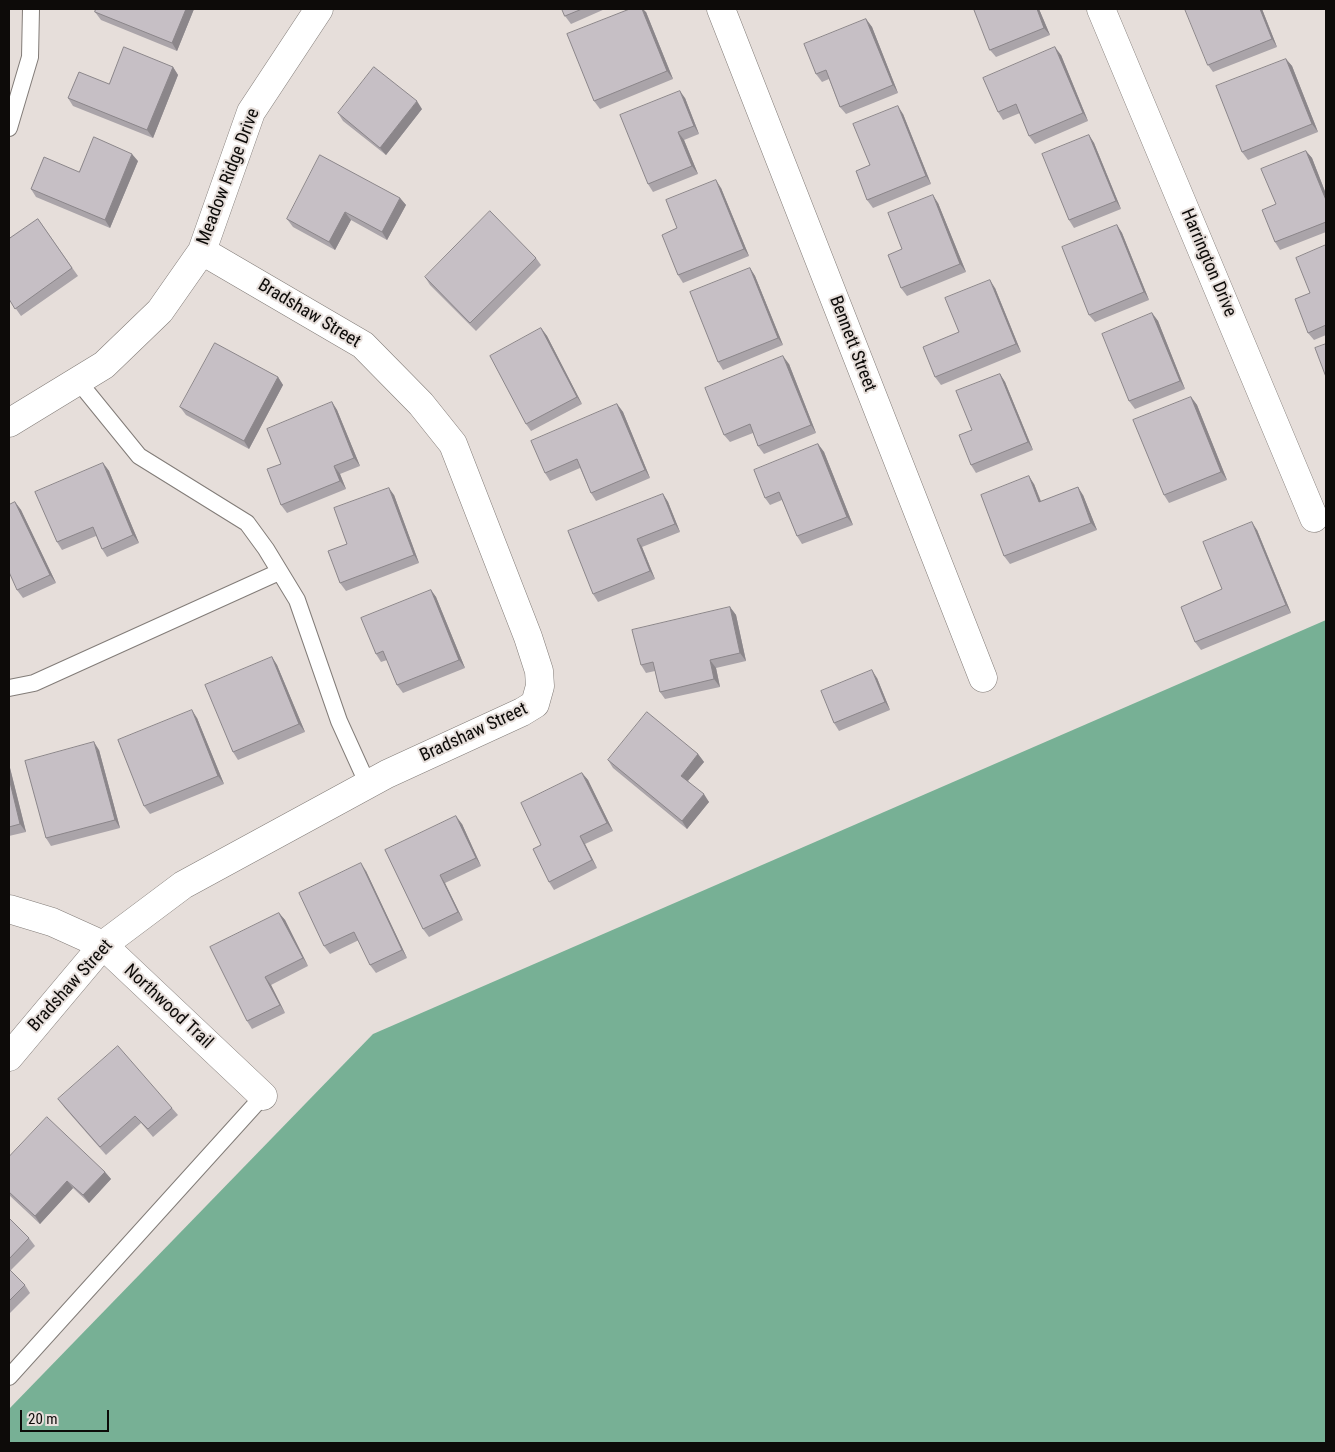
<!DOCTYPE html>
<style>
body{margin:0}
#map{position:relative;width:1335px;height:1452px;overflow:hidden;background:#e6deda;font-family:"Roboto Condensed",sans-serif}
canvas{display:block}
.frame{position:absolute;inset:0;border:10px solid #0d0b09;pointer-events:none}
.scale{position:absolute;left:20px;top:1410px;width:89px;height:22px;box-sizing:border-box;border:2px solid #0d0b09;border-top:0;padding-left:6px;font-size:15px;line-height:18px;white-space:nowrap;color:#0d0b09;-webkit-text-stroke:4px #e6deda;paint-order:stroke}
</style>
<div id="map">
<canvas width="1335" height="1452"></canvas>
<div class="frame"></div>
<div class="scale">20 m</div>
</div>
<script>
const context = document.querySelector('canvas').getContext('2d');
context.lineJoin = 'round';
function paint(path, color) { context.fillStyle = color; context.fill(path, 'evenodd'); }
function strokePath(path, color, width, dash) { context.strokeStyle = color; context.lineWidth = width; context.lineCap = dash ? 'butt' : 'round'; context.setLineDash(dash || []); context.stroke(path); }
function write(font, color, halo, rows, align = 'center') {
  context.font = font + ' "Roboto Condensed",sans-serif'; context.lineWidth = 4; context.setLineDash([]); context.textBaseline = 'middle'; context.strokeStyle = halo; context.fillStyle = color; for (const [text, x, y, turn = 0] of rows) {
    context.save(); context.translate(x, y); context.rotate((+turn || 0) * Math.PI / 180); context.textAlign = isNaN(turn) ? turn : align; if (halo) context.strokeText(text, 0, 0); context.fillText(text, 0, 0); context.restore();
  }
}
paint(new Path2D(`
 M1326,620v823h-1317v-34l364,-375z`), '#77b095');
const lane = new Path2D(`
 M9,128l21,-71 1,-48
 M78,381l61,75 108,67 19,26 31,51 42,121 29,64
 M9,688l25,-5 245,-111
 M9,1377l254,-281`);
const street = new Path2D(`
 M721,9l262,669
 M1101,9l213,509
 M9,423l95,-58 56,-54 42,-60 49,-139 68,-103
 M9,909l43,13 51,23 160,151
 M9,1057l94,-112 80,-60 204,-111 135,-62 13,-8 5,-18 -1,-15 -11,-34 -75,-193 -32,-40 -58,-59 -161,-94`);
strokePath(lane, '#827c78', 18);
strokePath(street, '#827c78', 29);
strokePath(lane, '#fff', 16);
strokePath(street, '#fff', 28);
paint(new Path2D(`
 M96,9h98l-17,42 -76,-31 -6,-8z
 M562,9h43l-34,15 -6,-8z
 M974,9h65l11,26 -54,22 -6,-7z
 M1262,9l15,38 -64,25 -5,-7z
 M646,12l27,67 -73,30 -6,-8z
 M866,19l6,8 26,66 -52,21 -6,-7 -11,-28 -7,3 -6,-8z
 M1061,55l27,66 -53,23 -6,-8 -9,-23 -17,7 -5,-8z
 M1286,59l6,7 26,66 -70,28 -6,-8z
 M173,67l5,8 -25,63 -80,-32 -5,-8 41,-14z
 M685,98l14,36 -15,6 14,34 -45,18 -5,-8z
 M422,109l-36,46 -43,-34 -5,-8z
 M903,114l28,70 -58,24 -6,-8 3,-35z
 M1089,135l5,8 27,66 -47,19 -5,-8z
 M1306,151l6,7 14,36v38l-46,18 -5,-8 1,-38z
 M138,161l-28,67 -74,-31 -5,-8 48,-17z
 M721,188l28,68 -66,27 -5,-8z
 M400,198l6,7 -19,35 -36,-20 -16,30 -42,-23 -6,-8z
 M938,203l28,69 -59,24 -6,-8 1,-39z
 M38,219l40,57 -57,40 -12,-17v-60z
 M1117,225l5,8 27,67 -54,22 -6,-7z
 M1326,245v90l-12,5 -6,-7 2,-40z
 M536,258l5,7 -65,66 -46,-46 -5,-8z
 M750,268l5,8 28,69 -60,25 -5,-8z
 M995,288l26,64 -80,33 -6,-8 24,-45z
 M1152,313l6,8 27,68 -50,20 -6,-8z
 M541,328l6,8 35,68 -51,27 -5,-7z
 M789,364l27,69 -52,21 -6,-8 -5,-13 -23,9 -6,-7z
 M1000,374l5,8 28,68 -57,23 -5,-8 1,-35z
 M278,377l5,8 -34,64 -63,-34 -6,-8z
 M1191,397l6,8 30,75 -58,23 -5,-8z
 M332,402l5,8 23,56 -20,8 6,15 -59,24 -6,-8v-41z
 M617,404l6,8 27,66 -54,23 -5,-8 -11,-25 -30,13 -5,-8z
 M818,444l6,8 29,73 -51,19 -5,-8 -15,-36 -12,5 -5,-7z
 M103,463l6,8 30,72 -32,14 -5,-8 -6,-13 -34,14 -5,-8z
 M1034,484l7,17 42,-6 14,35 -87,34 -6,-8z
 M663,494l5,8 12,30 -38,15 13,32 -57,23 -5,-8z
 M394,495l25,68 -73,28 -6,-8z
 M15,502l6,8 35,73 -33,15 -6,-8z
 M1257,530l34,83 -90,37 -6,-8 27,-53z
 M431,590l5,7 29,71 -62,25 -6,-8 -10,-25 -6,2 -5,-8z
 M730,607l6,8 10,46 -30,7 4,19 -55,12 -5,-7 -5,-21 -9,2 -5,-8z
 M272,657l5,8 28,67 -67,28 -5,-8z
 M877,678l13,32 -51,21 -5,-8z
 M197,718l27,66 -74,30 -6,-8z
 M99,750l21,78 -69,18 -5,-8z
 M698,754l6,8 -16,19 21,21 -22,27 -74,-61 -5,-8z
 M9,764l17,68 -17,4z
 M582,773l6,7 25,51 -28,13 12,24 -43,22 -5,-8 -8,-37z
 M462,824l19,42 -36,17 18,37 -34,17 -6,-8 -38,-79z
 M366,871l41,87 -31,15 -6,-8 -11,-25 -29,14 -6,-8z
 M279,913l6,7 23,46 -37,19 14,28 -33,16 -5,-8z
 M58,1099l114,9 6,7 -25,22 -12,-14 -35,32 -42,-48z
 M9,1157l96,15 6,7 -22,24 -16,-15 -33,36 -31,-29z
 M9,1218l20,20 6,8 -25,25 15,14 5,8 -21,21z`), '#aaa4a9');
paint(new Path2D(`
 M186,9h8l-17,42 -5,-8z
 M642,9h1l3,3 27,67 -6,-8z
 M1037,9h2l11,26 -6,-7z
 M1260,9h2l15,38 -5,-8z
 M866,19l6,8 26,66 -5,-8z
 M1055,47l6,8 27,66 -5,-8z
 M1286,59l6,7 26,66 -6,-8z
 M173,67l5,8 -25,63 -6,-8z
 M680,91l5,7 14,36 -5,-8z
 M417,101l5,8 -36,46 -6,-7z
 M898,106l5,8 28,70 -5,-8z
 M678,132l6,8 14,34 -6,-8z
 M1089,135l5,8 27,66 -5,-8z
 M1306,151l6,7 14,36v6z
 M132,154l6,7 -28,67 -5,-8z
 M716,180l5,8 28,68 -5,-7z
 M933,195l5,8 28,69 -6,-8z
 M400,198l6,7 -19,35 -5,-8z
 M345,212l6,8 -16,30 -6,-8z
 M1117,225l5,8 27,67 -5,-8z
 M750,268l5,8 28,69 -5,-7z
 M990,280l5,8 26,64 -5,-8z
 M1152,313l6,8 27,68 -5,-8z
 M541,328l6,8 35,68 -5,-7z
 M783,356l6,8 27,69 -5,-8z
 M1000,374l5,8 28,68 -5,-8z
 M278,377l5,8 -34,64 -5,-8z
 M1191,397l6,8 30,75 -6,-8z
 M332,402l5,8 23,56 -6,-8z
 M617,404l6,8 27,66 -5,-8z
 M818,444l6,8 29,73 -6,-8z
 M103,463l6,8 30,72 -6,-8z
 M334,466l6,8 6,15 -6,-8z
 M1029,476l5,8 10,26 -5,-8z
 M1078,487l5,8 14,35 -6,-7z
 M389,488l5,7 25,68 -5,-8z
 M663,494l5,8 12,30 -5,-8z
 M15,502l6,8 35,73 -6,-8z
 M1252,522l5,8 34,83 -5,-8z
 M637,539l5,8 13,32 -5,-8z
 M431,590l5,7 29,71 -6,-8z
 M730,607l6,8 10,46 -6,-8z
 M272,657l5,8 28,67 -6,-8z
 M710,660l6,8 4,19 -6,-8z
 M872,670l5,8 13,32 -5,-8z
 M192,710l5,8 27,66 -6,-8z
 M94,742l5,8 21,78 -5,-8z
 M698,754l6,8 -18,21 -5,-7z
 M9,764l17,68 -6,-8 -11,-46z
 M582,773l6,7 25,51 -6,-8z
 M704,794l5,8 -22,27 -5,-8z
 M456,816l6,8 19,42 -5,-8z
 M580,836l5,8 12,24 -5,-8z
 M361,863l5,8 41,87 -5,-8z
 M440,875l5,8 18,37 -5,-8z
 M279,913l6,7 23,46 -5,-8z
 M265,977l6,8 14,28 -5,-8z
 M105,1172l6,7 -22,24 -6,-8z
 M67,1181l6,7 -33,36 -5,-8z`), '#8b868a');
const building = new Path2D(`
 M96,9h90l-14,34 -77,-31z
 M562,9h20l-17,7z
 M630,9h12l25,62 -73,30 -27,-67z
 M974,9h63l7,19 -54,22z
 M1185,9h75l12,30 -64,26z
 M866,19l27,66 -53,22 -14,-37 -10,4 -12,-30z
 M124,47l49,20 -26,63 -79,-32 11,-26 30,12z
 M1055,47l28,66 -54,23 -13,-32 -18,8 -15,-34z
 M1286,59l26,65 -70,28 -26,-66z
 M374,67l43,34 -37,47 -42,-35z
 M680,91l14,35 -16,6 14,34 -44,18 -28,-69z
 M898,106l28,70 -59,24 -11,-29 14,-6 -17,-41z
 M1089,135l27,66 -47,19 -27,-66z
 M94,137l38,17 -27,66 -74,-31 13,-32 35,15z
 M1306,151l20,49v22l-51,20 -13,-32 14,-6 -15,-35z
 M320,155l80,43 -18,34 -37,-20 -16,30 -42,-23z
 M716,180l28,69 -66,26 -16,-40 15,-7 -11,-28z
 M933,195l27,69 -59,24 -13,-33 14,-6 -14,-36z
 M490,211l46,47 -66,65 -45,-46z
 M38,219l34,49 -57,41 -6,-10v-60z
 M1117,225l27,67 -55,23 -27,-68z
 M1326,245v80l-18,8 -13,-34 15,-6 -14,-35z
 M750,268l28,70 -60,24 -28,-70z
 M990,280l26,64 -81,33 -12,-30 36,-15 -14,-34z
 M1152,313l28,68 -51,20 -27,-67z
 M541,328l36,69 -51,27 -36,-68z
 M215,343l63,34 -34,64 -64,-34z
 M1326,344v33l-11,-29z
 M783,356l28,69 -53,21 -8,-22 -26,11 -19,-47z
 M1000,374l28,68 -57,23 -12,-30 13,-5 -16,-39z
 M1191,397l30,75 -57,23 -31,-75z
 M332,402l22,56 -20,8 6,15 -59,24 -14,-36 14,-5 -14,-35z
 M617,404l28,66 -54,23 -14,-34 -32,14 -14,-32z
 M818,444l29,73 -50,19 -18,-44 -14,6 -11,-28z
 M103,463l30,72 -31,14 -9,-22 -36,15 -22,-50z
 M1029,476l10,26 39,-15 13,36 -87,33 -23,-61z
 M389,488l25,67 -74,28 -12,-32 19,-7 -13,-36z
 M663,494l12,30 -38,15 13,32 -57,23 -25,-63z
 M15,502l35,73 -33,15 -8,-18v-67z
 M1252,522l34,83 -91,37 -14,-35 41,-18 -19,-47z
 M431,590l28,70 -62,25 -14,-34 -7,3 -15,-36z
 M730,607l10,46 -30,7 4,19 -54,13 -7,-30 -12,3 -9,-35z
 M272,657l27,67 -66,28 -28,-67z
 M872,670l13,32 -51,21 -13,-32z
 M192,710l26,66 -74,30 -26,-66z
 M647,712l51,42 -17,22 23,18 -22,27 -74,-61z
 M94,742l21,78 -69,18 -21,-77z
 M582,773l25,50 -27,13 12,24 -43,22 -16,-33 8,-4 -20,-42z
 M9,778l11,46 -11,3z
 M456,816l20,42 -36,17 18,37 -35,17 -38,-79z
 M361,863l41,87 -32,15 -16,-33 -30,14 -25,-53z
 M279,913l24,45 -38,19 15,28 -33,16 -37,-74z
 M118,1046l54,62 -24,21 -13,-13 -35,31 -42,-48z
 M47,1117l58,55 -22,23 -16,-14 -32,35 -26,-24v-35z
 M9,1218l20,20 -20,21z
 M9,1269l16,16 -16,16z`);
paint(building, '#c6bfc5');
strokePath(building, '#8b868a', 1);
write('18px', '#0d0b09', '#e6deda', [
 ["Meadow Ridge Drive",229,177,-69],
 ["Harrington Drive",1208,263,67],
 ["Bradshaw Street",309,314,31],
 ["Bennett Street",852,344,69],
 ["Bradshaw Street",474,733,-25],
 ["Bradshaw Street",71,986,-48],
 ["Northwood Trail",168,1007,43]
]);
</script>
